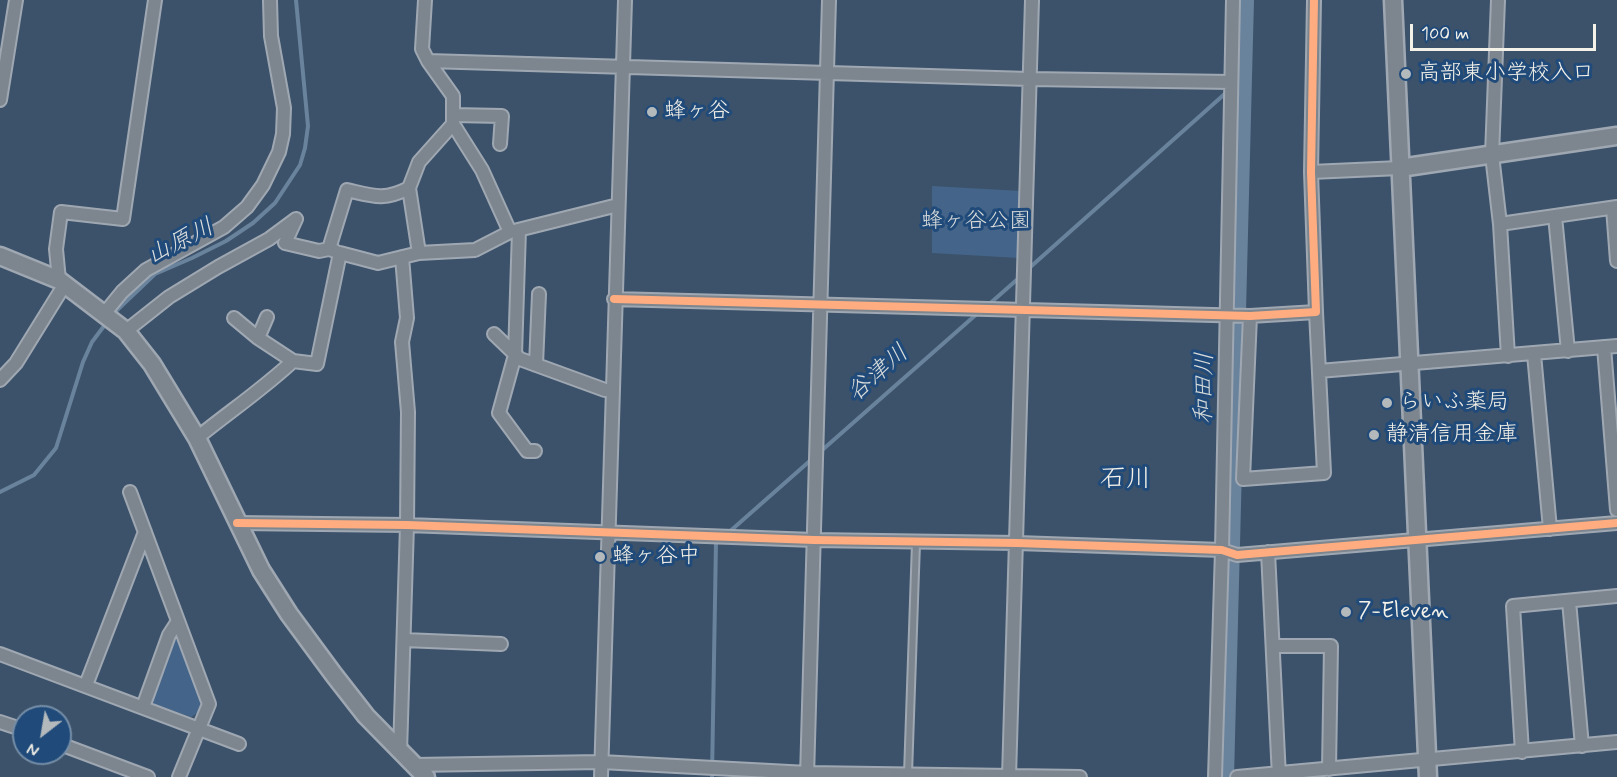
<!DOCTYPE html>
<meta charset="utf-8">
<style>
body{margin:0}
#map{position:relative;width:1617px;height:777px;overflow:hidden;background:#3c526a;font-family:Mynerve,sans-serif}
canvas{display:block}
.north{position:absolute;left:12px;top:705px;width:60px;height:60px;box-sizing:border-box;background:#1f4a7a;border:2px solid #748da6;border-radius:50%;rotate:211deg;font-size:16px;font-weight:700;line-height:24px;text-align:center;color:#f4f1e8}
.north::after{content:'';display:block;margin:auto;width:21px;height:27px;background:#b4b9bc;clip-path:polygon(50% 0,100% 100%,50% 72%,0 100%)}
.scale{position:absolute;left:1410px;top:24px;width:186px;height:27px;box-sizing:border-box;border:3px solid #f4f1e8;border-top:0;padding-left:8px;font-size:18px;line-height:21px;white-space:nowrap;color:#f4f1e8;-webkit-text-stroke:4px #1f4a7a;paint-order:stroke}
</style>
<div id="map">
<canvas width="1617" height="777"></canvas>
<div class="north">N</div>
<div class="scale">100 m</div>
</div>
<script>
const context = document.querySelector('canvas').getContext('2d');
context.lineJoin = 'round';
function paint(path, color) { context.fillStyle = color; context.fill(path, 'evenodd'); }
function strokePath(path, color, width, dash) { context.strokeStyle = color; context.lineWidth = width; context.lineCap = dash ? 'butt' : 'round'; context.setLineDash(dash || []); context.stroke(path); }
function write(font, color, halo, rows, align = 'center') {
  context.font = font + ' Mynerve,"Klee One",sans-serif'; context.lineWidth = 6; context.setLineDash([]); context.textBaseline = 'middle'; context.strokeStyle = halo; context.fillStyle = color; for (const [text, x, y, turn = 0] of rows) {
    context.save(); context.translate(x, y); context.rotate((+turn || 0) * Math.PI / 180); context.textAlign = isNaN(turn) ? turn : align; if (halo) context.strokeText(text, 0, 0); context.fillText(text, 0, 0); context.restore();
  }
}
paint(new Path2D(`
 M932,186l89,5 -2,67 -87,-5z
 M173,640h4l25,63 -3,9 -8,5 -37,-13 -3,-7z`), '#446589');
strokePath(new Path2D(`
 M1234,86l8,-7
 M1027,270l201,-179
 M987,306l33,-29
 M113,314l42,-40 37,-16 34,-17 27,-18 22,-20 25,-38 5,-17 3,-22 -12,-126
 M820,452l159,-140
 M0,492l34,-17 22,-27 27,-86 9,-20 15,-20
 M728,533l84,-74
 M712,777l4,-236 3,-2`), '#6a839d', 4);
strokePath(new Path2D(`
 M1223,777l20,-777`), '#6a839d', 22);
const service = new Path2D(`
 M908,774l8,-231`);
const minor = new Path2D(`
 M1498,0l-6,155 8,69 8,132
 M428,61l601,18 202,3
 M0,100l16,-100
 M453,115l49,1 -2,28
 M453,124l29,46 28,62
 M1311,172l89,-4
 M1613,208l4,53
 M1555,216l13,135
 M1500,224l117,-17
 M519,230l-4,125 -16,58 28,38h8
 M335,251l-6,-2 18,-59c26,6 37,11 62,-2
 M419,253l-10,-65 10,-26 34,-38v-28l-25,-35 -6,-12 3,-49
 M59,280l-3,-31 5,-37 62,7 32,-219
 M614,299l636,17 66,-4 -5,-140 3,-172
 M104,314l18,-22 24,-22 78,-43 23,-20 16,-22 16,-33 4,-18 1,-26 -13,-72 -1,-36
 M1250,316l-7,163 81,-6 -8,-161
 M234,318l24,20 35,23
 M126,331l43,-34 49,-30 51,-28 27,-20 -11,24 34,8 10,-2
 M494,334l26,25 85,31h7
 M258,338l9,-21
 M1604,347l13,163
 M1534,354l16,175
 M536,365l3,-71
 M1319,371l298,-25
 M0,380l16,-17 49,-79
 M197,438c32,-26 66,-49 96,-77l24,3 23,-111 38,10 41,-10 56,-3 35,-18 108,-27
 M130,492l79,212 -30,73
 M237,523l170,2 407,15 203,3 205,7 15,5 380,-32
 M1268,552l11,225
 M1569,601l13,145
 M404,640l97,4
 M1273,646h58l-2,123
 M0,654l239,90
 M86,685l59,-153
 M143,707l26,-72 9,-14
 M0,722l24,8
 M60,744l88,33
 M400,752l7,-227 1,-113 -6,-70 5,-24 -5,-61
 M1522,752l-9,-146 104,-10
 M414,765l187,-3 207,11 272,4
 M601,777l24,-777
 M807,777l22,-777
 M1009,777l23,-777
 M1215,777l7,-227 11,-550
 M1237,777l380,-35`);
const tertiary = new Path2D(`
 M1393,0l35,777
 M1400,168l217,-32
 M0,256l59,24 67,51 26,33 45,74 64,132 28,44 45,61 32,41 60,61`);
strokePath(service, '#9fa8b2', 10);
strokePath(minor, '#9fa8b2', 16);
strokePath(tertiary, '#9fa8b2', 21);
strokePath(service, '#7d868e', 6);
strokePath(minor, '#7d868e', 12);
strokePath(tertiary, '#7d868e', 16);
strokePath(new Path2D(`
 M614,299l636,17 66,-4 -5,-140 3,-172
 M237,523l170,2 407,15 203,3 205,7 15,5 380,-32`), '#ffac80', 8);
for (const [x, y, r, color] of [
 [1406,74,6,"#b4b9bc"],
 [652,112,6,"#b4b9bc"],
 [1387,403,6,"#b4b9bc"],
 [1374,435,6,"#b4b9bc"],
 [600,557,6,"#b4b9bc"],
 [1346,612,6,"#b4b9bc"]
]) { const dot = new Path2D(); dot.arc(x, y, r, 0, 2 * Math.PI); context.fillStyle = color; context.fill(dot); strokePath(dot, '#1f4a7a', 2); }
write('22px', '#f4f1e8', '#1f4a7a', [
 ["高部東小学校入口",1418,74],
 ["蜂ヶ谷",664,112],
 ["らいふ薬局",1399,403],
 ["静清信用金庫",1386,435],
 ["蜂ヶ谷中",612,557],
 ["7-Eleven",1358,612]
], 'left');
write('22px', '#dadcda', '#1f4a7a', [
 ["蜂ヶ谷公園",976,222]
]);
write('italic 24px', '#d9dcda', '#1f4a7a', [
 ["山原川",181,243,-27],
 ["谷津川",879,374,-41],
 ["和田川",1206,388,-89]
]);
write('26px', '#f4f1e8', '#1f4a7a', [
 ["石川",1126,481]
]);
</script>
